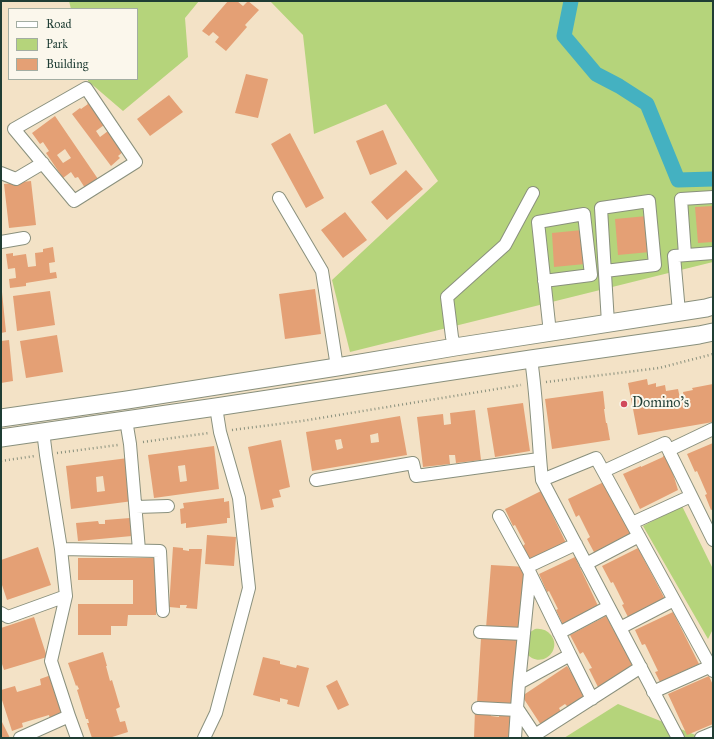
<!DOCTYPE html>
<style>
body{margin:0}
#map{position:relative;width:714px;height:739px;overflow:hidden;background:#f3e2c6;font-family:"IM FELL Great Primer",serif}
canvas{display:block}
.frame{position:absolute;inset:0;border:2px solid #1f3d34;pointer-events:none}
.legend{position:absolute;left:8px;top:8px;width:130px;height:72px;box-sizing:border-box;background:#fbf7ec;border:1px solid #a3ada2;margin:0;padding:5px 7px;list-style:none;font-size:12px;color:#1f3d34}
.legend li{display:flex;align-items:center;gap:8px;height:20px}
.legend b{width:20px;border:1px solid #a3ada2}
</style>
<div id="map">
<canvas width="714" height="739"></canvas>
<div class="frame"></div>
<ul class="legend">
<li><b style="height:5px;background:#fff"></b>Road</li>
<li><b style="height:11px;background:#b5d47b"></b>Park</li>
<li><b style="height:11px;background:#e4a075"></b>Building</li>
</ul>
</div>
<script>
const context = document.querySelector('canvas').getContext('2d');
context.lineJoin = 'round';
function paint(path, color) { context.fillStyle = color; context.fill(path, 'evenodd'); }
function strokePath(path, color, width, dash) { context.strokeStyle = color; context.lineWidth = width; context.lineCap = dash ? 'butt' : 'round'; context.setLineDash(dash || []); context.stroke(path); }
function write(font, color, halo, rows, align = 'center') {
  context.font = font + ' "IM FELL Great Primer",serif'; context.lineWidth = 4; context.setLineDash([]); context.textBaseline = 'middle'; context.strokeStyle = halo; context.fillStyle = color; for (const [text, x, y, turn = 0] of rows) {
    context.save(); context.translate(x, y); context.rotate((+turn || 0) * Math.PI / 180); context.textAlign = isNaN(turn) ? turn : align; if (halo) context.strokeText(text, 0, 0); context.fillText(text, 0, 0); context.restore();
  }
}
paint(new Path2D(`
 M69,1h130l-14,17 3,39 -65,54 -35,-30v-2h49v-70h-66z
 M270,1h443v261l-363,90 -18,-72 106,-99 -52,-77 -72,30 -11,-99z
 M682,506l31,63v60l-5,10 -65,-113z
 M535,629c6,-1 12,1 16,6 12,16 -11,36 -26,17l2,-18z
 M618,704l85,34h-139z`), '#b5d47b');
strokePath(new Path2D(`
 M571,1l-7,35 32,38 23,12 28,18 31,76 35,-1`), '#44b1c1', 15);
paint(new Path2D(`
 M228,1h9l6,5 5,-5 11,9 -14,15 2,2 -21,24 -11,-9 4,-5 -6,-5 -4,4 -7,-5z
 M246,74l22,5 -10,39 -23,-5z
 M169,95l14,17 -33,24 -13,-17z
 M95,97l29,54 -6,5 2,2 -9,8 -39,-52 8,-6 1,1 7,-5 -1,-1zM104,125l4,6 -8,6 -4,-6z
 M55,116l43,63 -13,9 -7,-11 -3,1 -4,-6 -8,6 -17,-25 3,-2 -6,-9 -3,2 -8,-11zM65,149l6,9 -8,5 -6,-8z
 M383,130l14,34 -27,11 -14,-34z
 M290,133l34,65 -18,10 -35,-64z
 M406,170l17,19 -36,31 -16,-18z
 M31,181l5,44 -27,3 -5,-44z
 M713,206v36l-15,1 -3,-36z
 M345,212l22,28 -24,18 -22,-28z
 M647,216l3,36 -32,3 -3,-36z
 M582,230l3,34 -31,3 -2,-34z
 M53,247l2,15 -6,1 1,10 6,-1 1,6 -31,5v3l-16,2 -1,-9 7,-1 -1,-10 -7,1 -2,-15 7,-1v3l13,-2 2,13 8,-1 -1,-13 8,-1v-3z
 M315,289l6,45 -36,5 -6,-45z
 M50,291l5,34 -38,6 -4,-35z
 M1,292h1l4,40 -5,1z
 M57,335l6,37 -37,6 -6,-37z
 M9,340l4,41 -12,2v-42z
 M647,379l1,6 8,-2v4l9,-2 1,6 12,-2 2,9 4,-1 -1,-5 10,-2 -1,-2 21,-4v38l-75,13 -10,-52z
 M603,391l2,18h-1l2,14h1l3,17 -58,9 -7,-50z
 M523,403l7,48 -35,6 -8,-49z
 M475,410l6,50 -25,3 -1,-8h-6l1,9 -27,3 -6,-50 26,-3 1,11 7,-1 -1,-11z
 M400,416l7,39 -95,16 -6,-39zM378,433l1,9 -8,1 -1,-8zM341,439l2,9 -6,2 -2,-10z
 M281,440l9,47 -11,3 2,7 -9,2 2,8 -13,3 -13,-63z
 M713,443v66l-2,1 -6,-15 2,-1 -10,-23 -2,1 -8,-18z
 M214,446l5,43 -65,9 -6,-43zM185,465l2,16 -7,1 -2,-16z
 M667,454l11,36 -38,19 -17,-35 18,-8v1l22,-10v-1z
 M128,458l5,43 -62,8 -5,-43zM103,476l2,15 -8,1 -1,-15z
 M608,480l27,55 -40,19 -8,-15 3,-2 -11,-22 -3,2 -8,-18z
 M541,491l25,52 -36,17 -7,-14 2,-2 -10,-19 -2,1 -8,-17z
 M224,498v4l5,-1 1,17h-3v5l-41,5v-5l-5,1 -1,-15 4,-1 -1,-5z
 M130,518l2,18 -54,5 -2,-18 22,-2 1,3h6v-4z
 M207,535l29,2 -2,29 -29,-2z
 M38,547l13,38 -44,15 -6,-18v-22z
 M173,547l10,1v2l6,1v-2h13l-5,60 -11,-1 1,-3h-7v3l-11,-1z
 M638,548l28,53 -37,18 -7,-14 2,-1 -11,-22 -2,1 -9,-17z
 M575,557l24,51 -36,17 -7,-15 2,-1 -9,-18 -2,1 -8,-18z
 M78,558h79l-1,57h-28l-1,11h-16v9h-33v-31h55v-24h-55z
 M491,565l36,2 -4,63 -37,-2z
 M673,612l26,52 -39,18 -5,-10 3,-1 -13,-27 -3,1 -7,-15z
 M606,616l28,51 -36,20 -9,-18 3,-1 -9,-16 -3,2 -10,-19z
 M34,617l13,40 -43,13 -3,-9v-33z
 M481,638l36,2 1,4 -6,62 -35,-3z
 M103,652l4,14h-1l4,15 2,-1 8,27 -4,2 4,13 5,-1 3,11 -19,6h-17l-5,-15h2l-1,-4h-2l-9,-29 2,-1 -2,-4 -1,1 -8,-23z
 M263,657l17,4v3l16,4 1,-3 12,3 -10,39 -12,-3 1,-4 -8,-2v4l-27,-7z
 M567,666l19,29 -18,12 -3,-3 -6,4 2,4 -20,13 -19,-29z
 M54,674l12,40 -16,5 -1,-4 -27,8 1,4 -11,4 -11,-34v-7l14,-4 2,6 24,-7 -1,-6z
 M709,676l4,9v8l-1,1 1,2v28l-26,11 -19,-41z
 M337,680l12,25 -11,5 -12,-24z
 M475,710l16,1v5l8,1v-6l14,1 -1,26h-38z
 M2,722l8,16h-9v-15z`), '#e4a075');
const minor = new Path2D(`
 M86,88l50,74 -62,39 -60,-72z
 M1,173l15,6 27,-16
 M279,198l43,73 15,96
 M1,242l23,-4
 M685,255l-4,-56 32,-2
 M605,271l50,-6 -6,-64 -48,7 7,115
 M544,281l47,-6 -7,-61 -46,8 12,111
 M679,312l-5,-56 39,-3
 M455,347l-3,-10 -5,-40 58,-52 28,-52
 M531,359c6,40 7,81 11,121l136,258
 M126,420l4,24 9,106
 M43,431l3,24 15,94
 M669,450l44,-21
 M604,471l61,-28 48,97
 M316,480l97,-17 3,13 123,-17
 M542,480l54,-22 117,213
 M136,507l32,-1
 M499,516l28,51
 M632,523l59,-27
 M586,564l53,-28
 M530,573l-11,110 51,-28 -40,-82 -3,-6 49,-23
 M1,613l7,4 58,-21 -5,-47 99,2 3,60
 M620,628l54,-28
 M480,632l44,2
 M559,633l49,-26
 M570,655l22,44
 M519,683l-2,25 18,27 106,-68
 M653,692l58,-26
 M478,708l39,2
 M69,716l8,22
 M20,738l49,-22 -18,-55 15,-65
 M204,738l12,-25 33,-125 -10,-90 -19,-66 -4,-25
 M515,738l2,-30
 M701,738l12,-5`);
const secondary = new Path2D(`
 M1,418l126,-18 210,-33 118,-20 251,-39 7,-2
 M1,438l215,-31 315,-48 168,-24 14,-3`);
strokePath(minor, '#89907d', 14);
strokePath(secondary, '#89907d', 19);
strokePath(new Path2D(`
 M546,382l113,-14 54,-14
 M232,430l70,-9 219,-36
 M143,442l66,-9
 M57,453l61,-8
 M1,461l34,-5`), '#89907d', 2.5, [1, 3]);
strokePath(minor, '#fff', 12);
strokePath(secondary, '#fff', 17);
for (const [x, y, r, color] of [
 [624,404,4,"#d1495b"]
]) { const dot = new Path2D(); dot.arc(x, y, r, 0, 2 * Math.PI); context.fillStyle = color; context.fill(dot); strokePath(dot, '#fbf7ec', 1.5); }
write('14px', '#1f3d34', '#fbf7ec', [
 ["Domino's",632,404]
], 'left');
</script>
